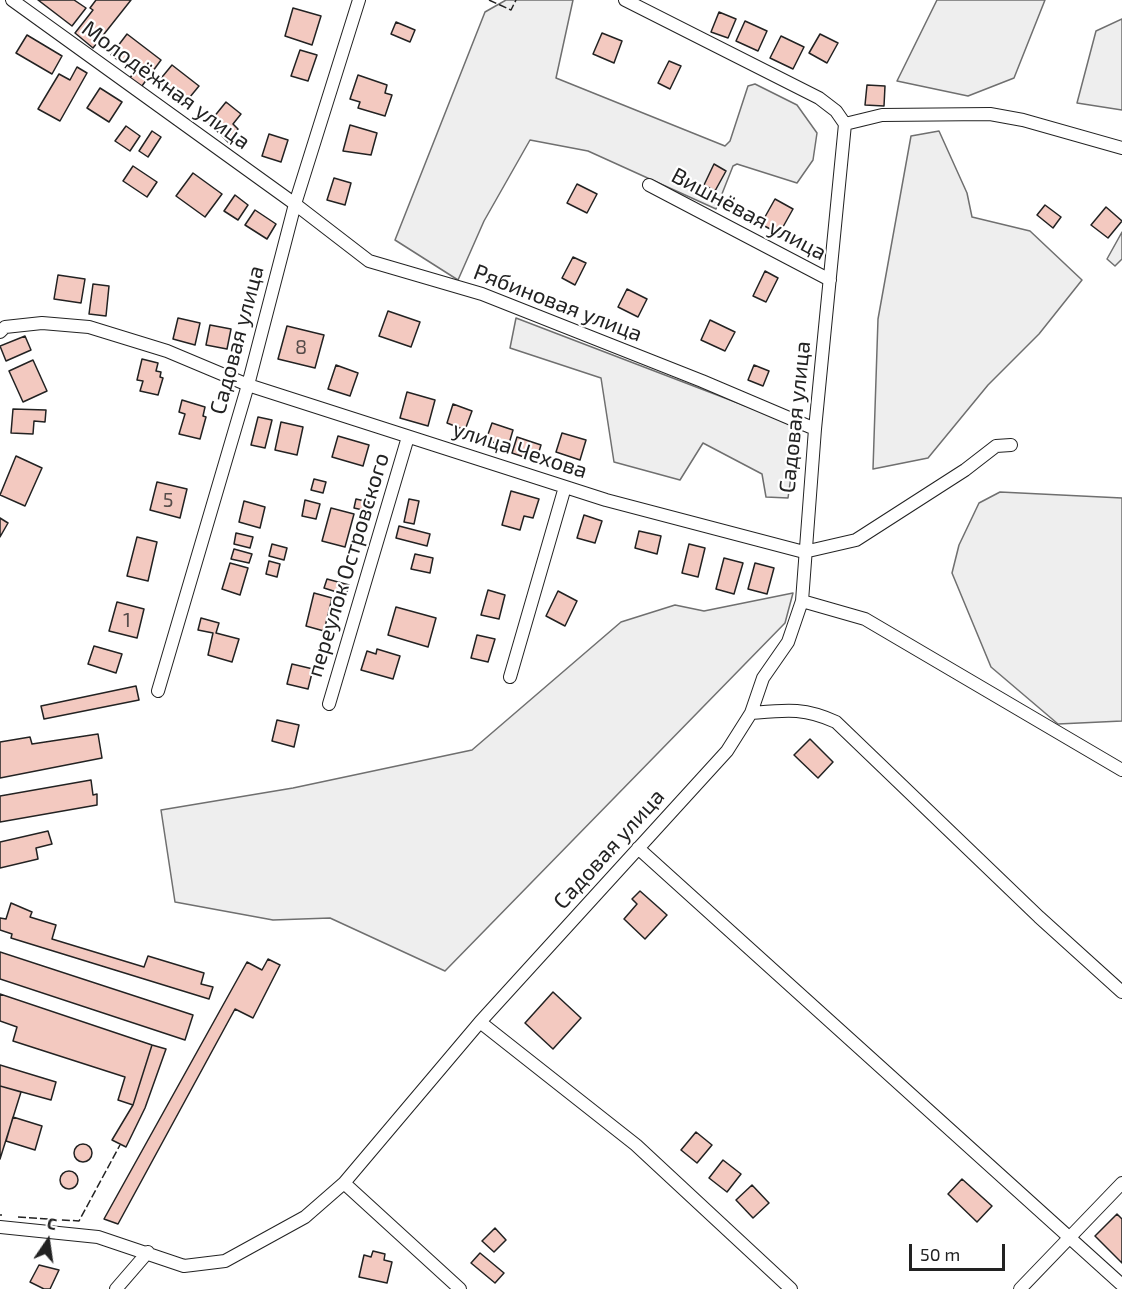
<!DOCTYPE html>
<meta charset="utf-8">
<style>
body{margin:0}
#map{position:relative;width:1122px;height:1289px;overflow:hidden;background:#fff;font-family:"Exo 2",sans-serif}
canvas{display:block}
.north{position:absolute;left:18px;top:1211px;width:60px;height:60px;-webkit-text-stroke:4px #fff;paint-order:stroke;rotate:13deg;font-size:16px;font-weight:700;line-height:24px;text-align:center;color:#222}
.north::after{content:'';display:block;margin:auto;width:21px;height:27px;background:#222;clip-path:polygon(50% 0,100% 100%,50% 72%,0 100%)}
.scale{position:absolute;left:909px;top:1244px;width:96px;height:27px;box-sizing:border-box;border:3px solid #222;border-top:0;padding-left:8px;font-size:18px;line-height:21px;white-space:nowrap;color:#222;-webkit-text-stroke:4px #fff;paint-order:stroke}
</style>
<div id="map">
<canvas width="1122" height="1289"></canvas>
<div class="north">С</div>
<div class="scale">50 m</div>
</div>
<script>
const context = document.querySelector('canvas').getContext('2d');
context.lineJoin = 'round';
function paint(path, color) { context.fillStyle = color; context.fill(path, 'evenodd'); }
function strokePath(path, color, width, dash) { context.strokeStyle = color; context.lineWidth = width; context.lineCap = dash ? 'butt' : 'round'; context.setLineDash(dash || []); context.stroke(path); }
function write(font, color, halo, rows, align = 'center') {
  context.font = font + ' "Exo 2",sans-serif'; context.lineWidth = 4.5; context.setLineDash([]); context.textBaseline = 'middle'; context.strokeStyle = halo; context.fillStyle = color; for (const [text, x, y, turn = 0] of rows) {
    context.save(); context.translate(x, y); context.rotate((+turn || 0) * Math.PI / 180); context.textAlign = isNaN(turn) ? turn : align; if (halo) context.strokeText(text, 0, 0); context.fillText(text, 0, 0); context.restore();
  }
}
const green = new Path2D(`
 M506,0h67l-17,78 169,68 5,-5 18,-55 7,-2 42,21 20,28 -4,27 -16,23 -60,-19 -4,2 -17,43 -128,-58 -58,-11 -46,81 -26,59 -63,-40 90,-228z
 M937,0h108l-31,78 -46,18 -71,-15z
 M1122,19v91l-45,-7 19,-72z
 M939,131l28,62 5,24 58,14 52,49 -43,54 -51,51 -60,73 -55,11 5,-150 33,-183z
 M1122,232v27l-7,7 -8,-7z
 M516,318l282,108 -10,72 -22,-1 -4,-23 -59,-31 -23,37 -66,-18 -13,-84 -91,-30z
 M1000,492l122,6v223l-64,3 -67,-57 -39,-94 7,-28 20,-42z
 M793,593l-8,30 -340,348 -115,-53 -57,2 -98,-18 -14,-92 132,-22 179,-38 149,-128 54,-17 29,6z`);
paint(green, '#eee');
strokePath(green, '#6f6f6f', 1.5);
const building = new Path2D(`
 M38,0h36l12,8 -14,18z
 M96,0h35l-38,48 -18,-15 18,-23 -3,-2z
 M293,8l28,8 -9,29 -27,-9z
 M719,12l17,7 -8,19 -17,-6z
 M745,21l22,10 -9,20 -22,-10z
 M396,22l19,8 -5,12 -19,-8z
 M602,33l20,8 -8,22 -21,-9z
 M127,34l34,26 -22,30 -11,-9 6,-9 -23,-17z
 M820,34l18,9 -11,20 -18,-10z
 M27,35l35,21 -10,18 -36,-21z
 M781,36l23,11 -11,22 -23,-11z
 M300,50l17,5 -9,26 -17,-5z
 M669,61l12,5 -11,23 -12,-6z
 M172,65l27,21 -14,17 -27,-21z
 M77,67l10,6 -27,48 -22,-12 21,-35 11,6z
 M358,75l29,10 -2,8 7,2 -7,21 -27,-8 2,-6 -10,-3z
 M867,85l18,1 -1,20 -19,-1z
 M100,88l22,14 -13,20 -22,-14z
 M226,102l15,12 -8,10 5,5 -10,13 -19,-19z
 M350,125l27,8 -6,22 -28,-4z
 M126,126l14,10 -10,15 -15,-10z
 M152,131l9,6 -13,20 -9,-6z
 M269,134l19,6 -7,22 -19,-6z
 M714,164l12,7 -11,20 -11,-6z
 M133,166l24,16 -10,15 -24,-16z
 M193,173l29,21 -17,23 -29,-21z
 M334,178l17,5 -6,22 -18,-5z
 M577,184l20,10 -10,19 -20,-10z
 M235,195l13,10 -10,15 -14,-9z
 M775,199l18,10 -14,25 -18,-10z
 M1045,205l16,12 -8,11 -16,-13z
 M1106,207l16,14 -14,17 -17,-13z
 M255,210l21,14 -9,15 -22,-14z
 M573,257l13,6 -11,22 -13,-7z
 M765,271l13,7 -12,24 -13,-6z
 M58,275l27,4 -4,24 -27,-4z
 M93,284l16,2 -3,30 -17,-2z
 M627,289l20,10 -9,18 -20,-10z
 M388,311l32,11 -9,25 -32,-11z
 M178,318l22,5 -5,22 -22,-6z
 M710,320l25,12 -10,19 -24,-11z
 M210,325l21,4 -4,20 -21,-4z
 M287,326l37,9 -9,33 -37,-9z
 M25,336l6,14 -25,11 -6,-15z
 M142,359l16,4 -2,8 5,1 -1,5 3,1 -5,17 -18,-4 3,-10 -6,-1z
 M33,360l14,31 -24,11 -14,-31z
 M336,365l22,8 -8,23 -22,-7z
 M754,365l15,6 -6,15 -15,-6z
 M407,392l28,8 -7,26 -28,-8z
 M182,400l23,7 -2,9 3,1 -6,22 -21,-5 6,-20 -6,-2z
 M453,404l19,7 -7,19 -18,-7z
 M13,409l33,1 -1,12 -11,-1 -1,13 -22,-1z
 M258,417l14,3 -7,28 -14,-3z
 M281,422l22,5 -6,28 -22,-5z
 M492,423l21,7 -5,17 -22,-7z
 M562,433l24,7 -6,20 -24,-8z
 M338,436l31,9 -6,21 -31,-9z
 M517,437l24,8 -5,16 -24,-8z
 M16,456l26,12 -17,38 -25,-11z
 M314,479l12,3 -3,11 -12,-3z
 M157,482l30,7 -7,29 -30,-8z
 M511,491l28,8 -6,19 -9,-2 -4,14 -18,-5z
 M356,499l13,3 -2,9 -13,-3z
 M409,499l10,2 -5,23 -10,-2z
 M305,500l15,4 -4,15 -14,-3z
 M244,501l21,6 -5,21 -21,-6z
 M331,508l23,6 -9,33 -23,-6z
 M584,515l18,6 -7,22 -18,-5z
 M0,518l8,5 -8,14z
 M399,526l31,8 -3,12 -31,-8z
 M639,531l22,5 -4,18 -22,-6z
 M236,533l17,4 -3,11 -16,-4z
 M137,537l20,5 -9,39 -21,-5z
 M272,544l15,4 -3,12 -15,-4z
 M689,544l16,4 -7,29 -16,-4z
 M234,549l18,5 -3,9 -18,-4z
 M415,554l18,4 -3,15 -19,-4z
 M724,558l19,5 -9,31 -18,-5z
 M269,561l11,3 -3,13 -11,-3z
 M230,563l18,5 -8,27 -18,-6z
 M755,563l19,5 -7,26 -19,-5z
 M327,579l22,6 -3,10 -22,-7z
 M488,590l17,5 -6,24 -18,-4z
 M558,591l19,10 -12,25 -19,-10z
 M314,593l18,5 -8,33 -18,-5z
 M117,602l27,7 -7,29 -28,-7z
 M396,607l40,11 -8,29 -40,-12z
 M201,618l18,5 -3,10 23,6 -7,23 -24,-7 5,-22 -15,-3z
 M477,635l18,4 -7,23 -17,-4z
 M94,646l28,8 -6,19 -28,-9z
 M377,649l23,7 -7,23 -32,-9 6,-19 9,3z
 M292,664l21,5 -5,20 -21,-5z
 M136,686l3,14 -95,19 -3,-13z
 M277,720l22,5 -5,22 -22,-6z
 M98,734l4,24 -102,20v-36l30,-5 2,7z
 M810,739l23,23 -15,16 -24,-23z
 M91,780l2,15 4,-1v11l-97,17v-26z
 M48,831l4,13 -16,4 2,11 -38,9v-26z
 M640,891l27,24 -22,24 -21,-20 13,-15 -5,-5z
 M11,903l21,9 -2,5 26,8 -4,14 92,28 4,-11 56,17 -3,11 12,3 -4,12 -198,-61 1,-4 -12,-4v-12l6,1z
 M0,952l193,63 -8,25 -185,-61z
 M268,959l12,6 -27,53 -18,-9 -117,215 -14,-5 143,-257 15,8z
 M553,992l28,26 -28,31 -28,-26z
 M0,994l152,51 -19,60 -15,-5 7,-23 -112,-36 4,-14 -17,-6z
 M152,1045l14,4 -21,59 -19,39 -14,-7 21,-35z
 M0,1065l56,17 -5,18 -51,-14z
 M0,1086l21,6 -21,67z
 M13,1117l29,9 -7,24 -29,-9z
 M696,1132l16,13 -15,18 -16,-13z
 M74 1153a9 9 0 1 1 18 0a9 9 0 1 1-18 0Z
 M723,1160l18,14 -14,18 -18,-14z
 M60 1180a9 9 0 1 1 18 0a9 9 0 1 1-18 0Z
 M962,1179l30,27 -15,16 -29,-28z
 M752,1185l17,18 -16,15 -17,-18z
 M1117,1214l5,5v44l-27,-27z
 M495,1228l11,12 -12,12 -12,-11z
 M373,1251l12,3 -1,6 8,2 -5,21 -28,-6 5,-22 7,2z
 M480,1253l24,20 -9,10 -24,-20z
 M39,1265l20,5 -9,19h-6l-14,-7z`);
paint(building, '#f3c9c0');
strokePath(building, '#222', 1.5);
const street = new Path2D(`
 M12,0l283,204 74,57 113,33 220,87 113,48
 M625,0l194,98 17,13 9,13
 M845,124l37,-9 108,-1 33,6 99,28
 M649,185l181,95
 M0,332l5,-5 37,-4 47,4 78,24 81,34 358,115 198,52 52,-12 109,-70 31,-24 15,-1
 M802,601l63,18 257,151
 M510,677l55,-190
 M158,691l90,-306 47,-181 64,-204
 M329,704l79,-267
 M751,713c34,-3 53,-6 85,9l203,195 83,75
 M638,848l484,437
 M480,1022l156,123 155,144
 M344,1183l116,106
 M0,1227l98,10 86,29 41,-5 80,-44 39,-34 136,-161 247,-271 24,-38 12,-35 25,-36 14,-41 13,-172 30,-305
 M116,1289l32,-37
 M1020,1289l102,-106`);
strokePath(street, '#222', 14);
strokePath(street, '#fff', 12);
strokePath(new Path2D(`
 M489,0l22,10 5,-10
 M0,1215h2
 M18,1217l61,4 41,-76`), '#222', 1.5, [8, 3]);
write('20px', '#564c4a', null, [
 ["8",301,347],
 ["5",168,500],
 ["1",127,620]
]);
write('22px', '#222', '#fff', [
 ["Молодёжная улица",166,85,36],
 ["Вишнёвая улица",749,214,28],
 ["Рябиновая улица",558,303,21],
 ["Садовая улица",237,340,-75],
 ["Садовая улица",795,417,-84],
 ["улица Чехова",520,450,18],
 ["переулок Островского",348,565,-73],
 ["Садовая улица",609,849,-48]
]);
</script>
